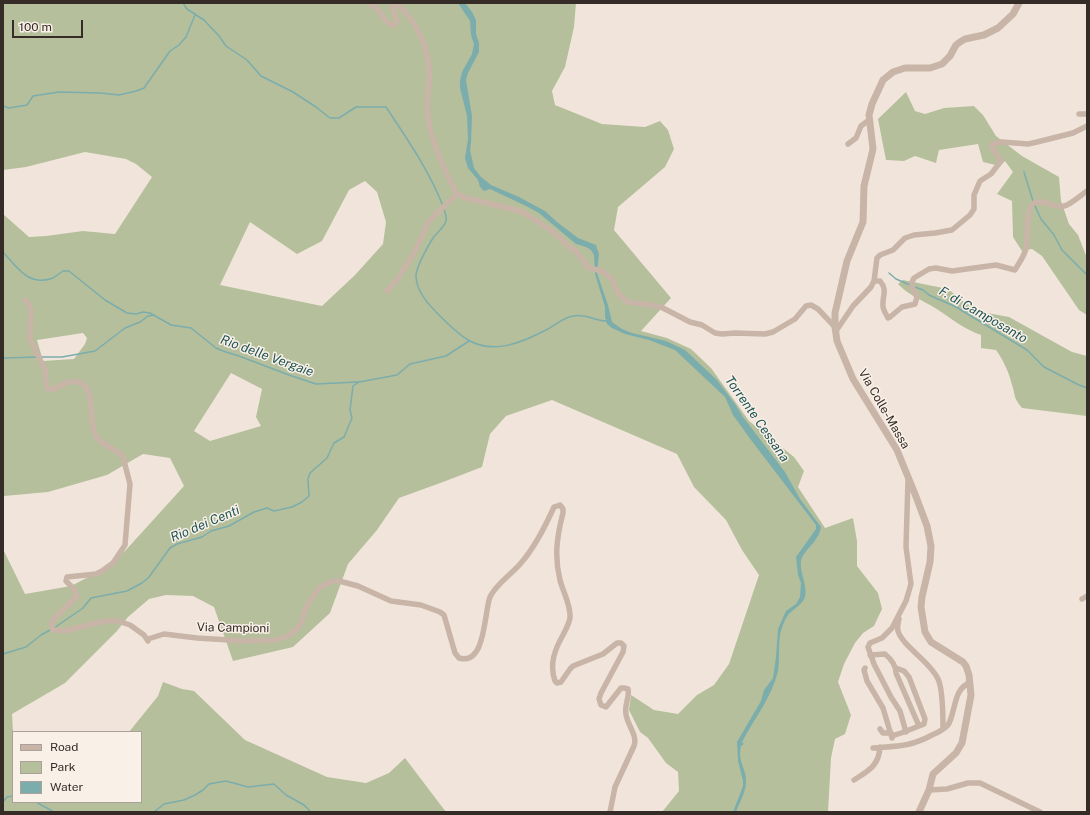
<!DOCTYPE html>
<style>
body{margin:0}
#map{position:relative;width:1090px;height:815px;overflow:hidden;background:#f1e5db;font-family:"Public Sans",sans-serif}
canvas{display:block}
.frame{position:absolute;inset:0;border:4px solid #352b27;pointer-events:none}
.legend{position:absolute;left:12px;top:731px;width:130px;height:72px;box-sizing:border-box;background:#f9f0e7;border:1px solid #aba19a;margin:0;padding:5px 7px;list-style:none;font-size:12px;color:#352b27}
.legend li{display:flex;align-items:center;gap:8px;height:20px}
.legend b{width:20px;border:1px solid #aba19a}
.scale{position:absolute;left:12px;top:20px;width:71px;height:18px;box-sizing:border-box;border:2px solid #352b27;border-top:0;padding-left:5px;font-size:12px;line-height:14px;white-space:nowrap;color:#352b27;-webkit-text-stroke:3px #f9f0e7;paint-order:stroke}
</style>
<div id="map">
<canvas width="1090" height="815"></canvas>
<div class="frame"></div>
<ul class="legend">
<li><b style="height:5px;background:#c8b5a7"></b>Road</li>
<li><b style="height:11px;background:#b5bf9b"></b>Park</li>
<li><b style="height:11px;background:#7badad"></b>Water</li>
</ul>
<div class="scale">100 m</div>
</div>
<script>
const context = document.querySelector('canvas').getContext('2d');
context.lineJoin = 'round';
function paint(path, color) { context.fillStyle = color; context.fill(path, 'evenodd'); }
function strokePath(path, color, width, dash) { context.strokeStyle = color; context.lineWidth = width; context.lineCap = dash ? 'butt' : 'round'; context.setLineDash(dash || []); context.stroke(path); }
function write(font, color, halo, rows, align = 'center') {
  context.font = font + ' "Public Sans",sans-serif'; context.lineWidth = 3; context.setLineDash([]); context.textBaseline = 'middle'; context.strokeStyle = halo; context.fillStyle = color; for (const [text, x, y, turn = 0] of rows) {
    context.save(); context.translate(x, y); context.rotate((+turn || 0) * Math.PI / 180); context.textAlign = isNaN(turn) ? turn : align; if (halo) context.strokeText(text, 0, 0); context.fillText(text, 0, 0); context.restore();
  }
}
paint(new Path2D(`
 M3,3h573l-2,24 -9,40 -13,24 3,14 47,19 43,3 15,-6 8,9 6,19 -9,18 -47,40 -4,23 57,68 -30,33 26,7 24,11 20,19 38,53 45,36 10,14 -6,16 27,41 28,-10 4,23v25l21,27 4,16 -8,17 -11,7 -8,10 -11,21 -6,18 13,33 -6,19 -10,5 -4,19 -3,54h-166l17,-21 -1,-19 -12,-9 -18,-25 -8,-6 -11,-22 2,-15 23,15 24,4 19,-19 17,-10 15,-21 30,-89 -17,-25 -16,-30 -32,-33 -17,-33 -125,-54 -46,16 -16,18 -8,33 -39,15 -44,16 -22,32 -29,34 -18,49 -37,34 -60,14 -19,-54 -21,-11 -27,-1 -17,4 -21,18 -11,14 -52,52 -53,31 1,18v70h128v-70h-12l29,-36 5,-14 19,7 12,2 51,49 82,37 39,6 23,-10 16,-15 41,54h-443v-263l22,45 46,-8 31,-16 23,-19 59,-65 -14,-28 -27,-4 -36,21 -59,17 -44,4 -1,2v-284l26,23 17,-1 37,-5 32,3 37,-57 -16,-13 -10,-5 -41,-7 -59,15 -23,3zM365,181l12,11 9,30 -3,22 -28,31 -33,31 -102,-21 30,-63 47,32 25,-13 27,-51zM83,333l4,5 -2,6 -11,15 -31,2 -6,-21zM231,373l31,16 -6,28 5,9 -51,15 -16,-10z
 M906,92l9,19 10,3 19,-6 30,-2 9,9 13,21 26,20 37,21 2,24 8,23 9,11 9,23v57l-8,-5 -37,-54 -10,-7 -10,2 -9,-14 -1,-36 -15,-7 16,-22 -8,-11 -5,5 -17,-4 -5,-18 -39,6 -3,13 -21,-7 -11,5 -18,-1 -8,-41z
 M903,280l45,9 16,13 18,10 27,5 63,35 15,4v60l-65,-8c-9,-11 -6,-11 -10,-23 -3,-13 -9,-25 -16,-35l-15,-2v-13c-18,-6 -31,-18 -46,-27 -13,-8 -27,-13 -37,-24z`), '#b5bf9b');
paint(new Path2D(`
 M458,3h7l7,9 4,8v14l3,9v9l-11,21 -2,7 6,36 -1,26 -1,8 4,18 6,8 11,9 28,12 26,14 12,11 21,16 18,7 3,9 -2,19 11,32 4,17 10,7 10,4 34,8 19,9 32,30 18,24 8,13 42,55 15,27 21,28c-2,15 -18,23 -20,34 -2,11 7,24 4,36 -2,7 -12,12 -17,18 -3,4 -6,12 -7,16 -3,8 -1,29 -3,40 -6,26 -24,48 -36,71l2,2 -3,2c-4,16 6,23 5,36 0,10 -7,21 -10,30h-3l10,-26v-5l-5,-20 -1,-19 24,-41 3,-11 9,-12 3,-21 2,-28 8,-18 10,-7 4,-7 1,-14 -3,-8 -2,-18 20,-28v-4l-65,-85 -18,-25 -8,-18 -50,-47 -26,-10 -24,-6 -13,-6 -5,-4 -2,-7v-10l-10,-33 -1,-19 -3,-5 -5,-3 -10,-3 -37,-31 -13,-7 -36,-17 -6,2 -4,-4 -2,-7 -10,-12 -3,-10 3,-19 -1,-23 -7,-28v-7l2,-9 10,-18 2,-10 -3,-9 -1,-14z`), '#7badad');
strokePath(new Path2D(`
 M183,3l4,6 17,11 15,16 7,10 21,14 14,16 32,16 23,15 14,11h9l17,-11h30c21,32 43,63 57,99
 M3,106l6,2 18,-3 6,-9 26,-4 41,1 19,2 17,-4 8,-3 26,-37 9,-6 7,-8 9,-22
 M1024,172l9,29
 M1034,204l7,15 13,16 8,15 25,25
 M444,209c1,4 3,8 2,12 -2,7 -9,11 -13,17 -5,8 -17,29 -17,38 0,16 14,30 25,41 8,8 17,17 27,23 26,15 55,2 78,-10 8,-4 18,-13 27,-14 15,-3 22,6 35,5
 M3,252c14,15 25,35 50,26 3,-2 7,-5 10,-7h6l36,29 22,13 9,1 7,-2 7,1 21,12 20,3 25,20 7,3 16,5 50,19 27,9 42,-2
 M889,273l7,6 14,6
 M915,287l8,3 6,5 27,12 71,43 17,17 35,18 8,3
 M41,357h21l33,-6 30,-23 15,-6 8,-6 6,-1
 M3,358l35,-1
 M54,628l29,-20 8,-10 36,-7 15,-8 7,-6 21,-29 7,-4 25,-7 9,-6 18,-5 25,-14 13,-4 7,3 18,-4 10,-5 7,-6 -1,-17 2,-6 17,-15 7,-15 10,-6 8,-19 -2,-8 3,-24 6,-4 38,-7 13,-11 36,-8 23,-15
 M3,654l23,-7 15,-12 9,-5
 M3,802l4,-5 6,-1
 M36,802l18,10
 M154,812l10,-8 20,-4 11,-5 8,-5 6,-6 17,-3 22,6 26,-3 12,11 18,10 7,7`), '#7badad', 1.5);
strokePath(new Path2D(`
 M369,3c3,2 8,5 10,8 5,6 7,14 16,14l2,-4 -5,-14v-2l4,-2c23,20 35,49 33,79 -1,12 -3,24 -1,36 3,24 18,55 29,76l9,4 54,13 9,5 27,18 14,14 6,3 13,17 13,3 6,5 4,3 6,14 9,9 24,3 10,2 29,15 12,3 13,8 7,1 13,-1 30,1 8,-2 22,-13 11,-13 5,-1 7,4 17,18
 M1079,114h8
 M848,144l8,-6 5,-12 8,-6
 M874,281h6c8,9 2,15 3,25 0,4 3,8 5,12l2,-1 12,-10 13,-3 2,-7 -5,-10v-5l2,-4 15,-9 7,-1 16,3 44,-6 19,5c4,-7 10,-15 11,-22 3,-11 -2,-39 8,-45 10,-5 20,6 30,3 6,-1 17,-11 23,-15
 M387,291l12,-14 17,-28 12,-27 29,-28
 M25,300l2,2 4,7 -1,30 15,31 2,18 5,2c6,-2 11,-7 17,-8 31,-5 17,36 27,54 6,10 20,12 27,21l7,27 -5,61 -12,18 -11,8 -6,3 -29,3 -1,4 9,9 2,6 -24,24 -2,4 2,6 11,1 41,-10h13l12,4 14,10 4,6v-2l16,-5 33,4 48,3 31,-1 12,-4 9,-7 5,-8 5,-16 12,-17 13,-7h7l19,5 33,15 30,4 19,7 4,3 11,38 4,5c27,8 25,-46 31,-61 6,-13 22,-23 31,-34 14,-16 24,-36 33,-56l6,-2 3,4v4c-6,23 -9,43 -3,67 3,12 11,25 10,38 -1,6 -4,11 -7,17 -8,14 -14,29 -8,46l2,2 4,-1 9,-13 3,-3 30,-12 14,-11h4l3,3 -1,6 -22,41 -2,6 2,6 5,2 15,-19h3l4,1c2,8 -4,16 -2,25 1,11 12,21 8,32l-19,41 -5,25
 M836,331l17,-25 18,-19 3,-6 3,-23 3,-3 13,-5 12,-12 9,-3 21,-2 17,-3 18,-15 4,-6v-14l6,-14 11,-7 10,-13 -9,-14v-3l10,-2 26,2 9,-2 36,-9 14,-7
 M1082,599l5,-3
 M899,619c-1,4 -2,7 -1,12 5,16 32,30 40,48 5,10 5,38 5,50
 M870,655l15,-1c6,5 11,12 11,19l23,53
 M865,668l-1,2 3,11 16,27 9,30
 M880,729l3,4h8
 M906,732l-6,-21 -9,-14 -17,-33 -6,-17 2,-4 12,-5 10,-10 14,-27 5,-17 -5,-37 2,-67
 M892,736l12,-4 20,-8 1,-5 -16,-42 -5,-6 -8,-3
 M873,748c24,-2 37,-1 59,-13 5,-2 12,-6 16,-10 8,-13 5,-37 22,-42
 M854,780c14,-9 25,-14 26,-33
 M929,790l18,-1 21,-6h12l60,29`), '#c8b5a7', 5.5);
strokePath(new Path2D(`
 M919,812l10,-22 4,-16 23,-21 6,-10 9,-48 -2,-20 -3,-9 -3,-4 -32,-20 -6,-10 -4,-25 1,-10 8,-35 1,-16 -4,-20 -12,-32 -18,-44 -44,-71 -16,-38 -2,-14v-14l12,-52 16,-39 1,-36 9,-37 -4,-34 3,-11 11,-24 10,-8 12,-4h25l12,-4 8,-8 6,-11 4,-3 5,-3 19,-4 14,-7 15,-14 6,-11`), '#c8b5a7', 7);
write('12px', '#352b27', '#f9f0e7', [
 ["Via Colle-Massa",884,409,60],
 ["Via Campioni",233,628,1]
]);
write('italic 13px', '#1e5455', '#f9f0e7', [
 ["F. di Camposanto",983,315,30],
 ["Rio delle Vergaie",267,356,20],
 ["Torrente Cessana",757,419,55],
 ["Rio dei Centi",205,524,-23]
]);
</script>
